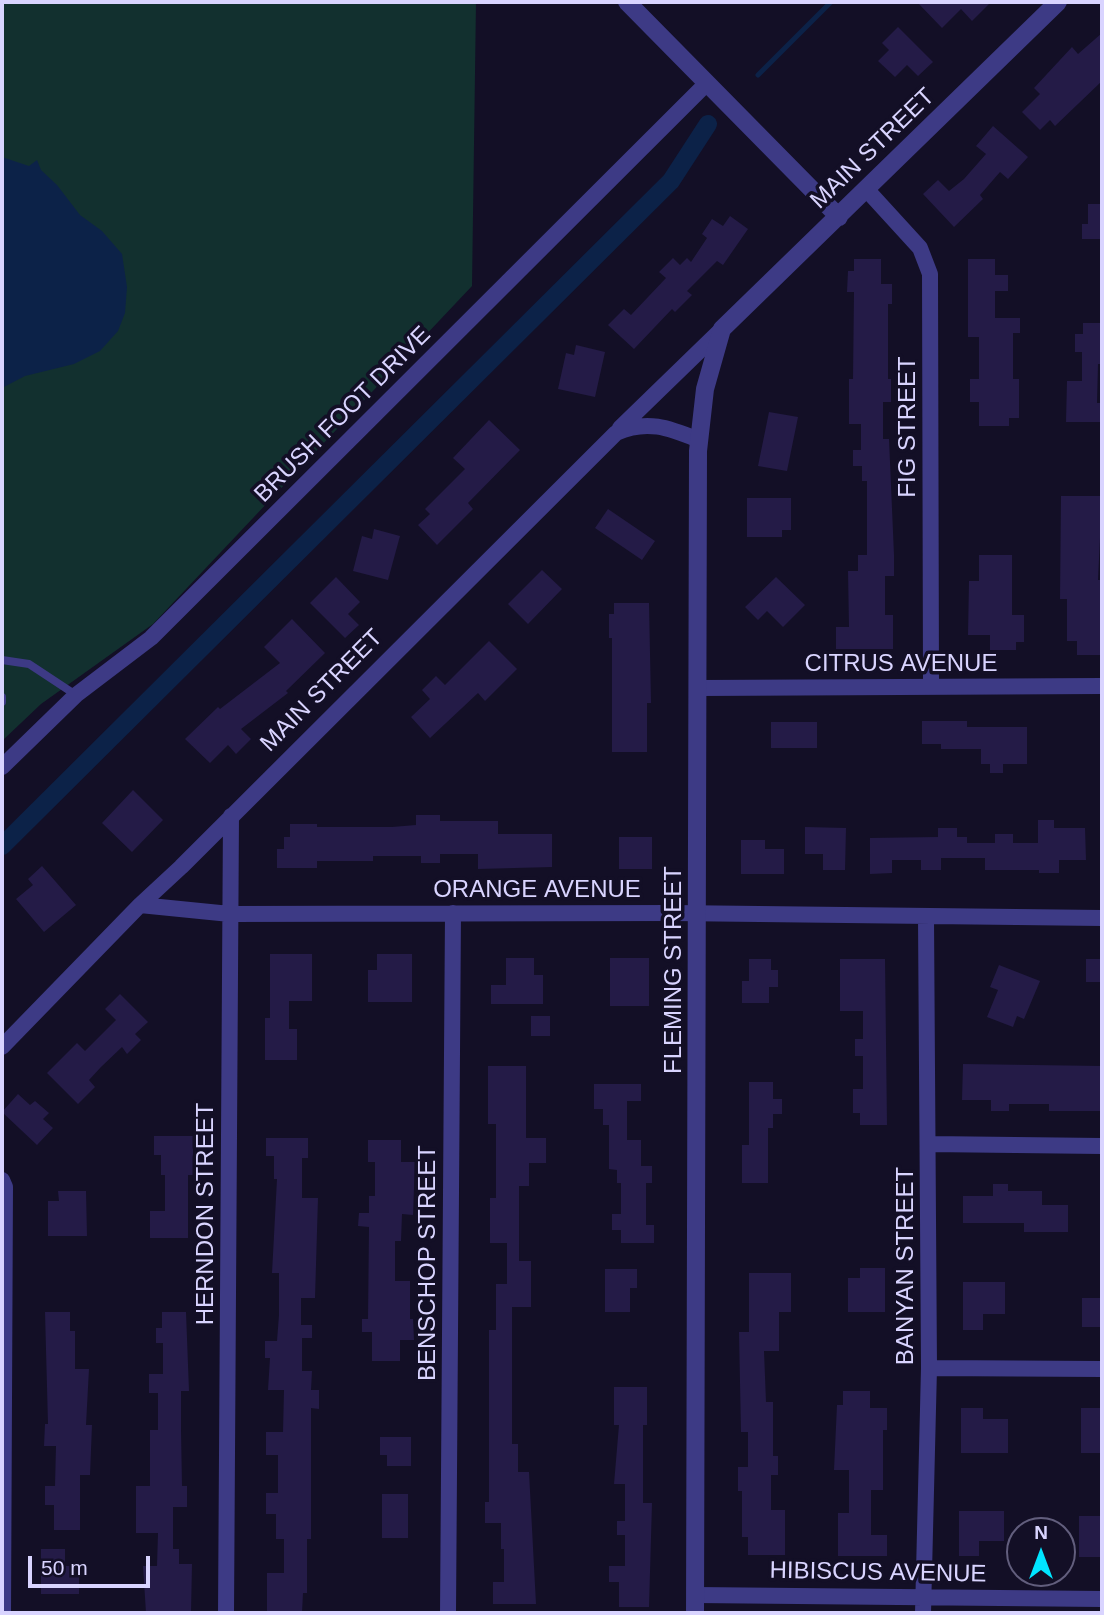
<!DOCTYPE html>
<style>
body{margin:0}
#map{position:relative;width:1104px;height:1615px;overflow:hidden;background:#130f26;font-family:Helvetica,sans-serif}
canvas{display:block}
.frame{position:absolute;inset:0;border:4px solid #d9d4ff;pointer-events:none}
.north{position:absolute;left:1006px;top:1517px;width:70px;height:70px;box-sizing:border-box;background:#130f26;border:2px solid #625e7d;border-radius:50%;rotate:0deg;font-size:19px;font-weight:700;line-height:28px;text-align:center;color:#d9d4ff}
.north::after{content:'';display:block;margin:auto;width:24px;height:32px;background:#00e5ff;clip-path:polygon(50% 0,100% 100%,50% 72%,0 100%)}
.scale{position:absolute;left:28px;top:1556px;width:122px;height:32px;box-sizing:border-box;border:4px solid #d9d4ff;border-top:0;padding-left:9px;font-size:21px;line-height:24px;white-space:nowrap;color:#d9d4ff;-webkit-text-stroke:5px #130f26;paint-order:stroke}
</style>
<div id="map">
<canvas width="1104" height="1615"></canvas>
<div class="frame"></div>
<div class="north">N</div>
<div class="scale">50 m</div>
</div>
<script>
const context = document.querySelector('canvas').getContext('2d');
context.lineJoin = 'round';
function paint(path, color) { context.fillStyle = color; context.fill(path, 'evenodd'); }
function strokePath(path, color, width, dash) { context.strokeStyle = color; context.lineWidth = width; context.lineCap = dash ? 'butt' : 'round'; context.setLineDash(dash || []); context.stroke(path); }
function write(font, color, halo, rows, align = 'center') {
  context.font = font + ' Helvetica,sans-serif'; context.lineWidth = 7; context.setLineDash([]); context.textBaseline = 'middle'; context.strokeStyle = halo; context.fillStyle = color; for (const [text, x, y, turn = 0] of rows) {
    context.save(); context.translate(x, y); context.rotate((+turn || 0) * Math.PI / 180); context.textAlign = isNaN(turn) ? turn : align; if (halo) context.strokeText(text, 0, 0); context.fillText(text, 0, 0); context.restore();
  }
}
paint(new Path2D(`
 M2,2h474l-4,284 -319,338 -112,80 -39,37z`), '#12302f');
paint(new Path2D(`
 M2,157l27,9 8,-6 4,10 16,15 23,30 22,16 20,23 5,33 -2,26 -7,18 -18,20 -26,13 -49,12 -23,12z`), '#0c2248');
strokePath(new Path2D(`
 M758,75l73,-73`), '#0c2248', 5);
strokePath(new Path2D(`
 M2,846l669,-665 37,-57`), '#0c2248', 18);
paint(new Path2D(`
 M917,2h74l-19,19 -11,-12 -19,19z
 M898,27l35,35 -15,14 -11,-11 -12,12 -17,-16 11,-11 -7,-7z
 M1102,33v48l-47,45 -5,-6 -10,10 -18,-18 18,-18 -6,-6 38,-41 6,7z
 M993,126l35,31 -20,22 -8,-7 -20,23 3,4 -29,28 -31,-33 15,-14 11,11 15,-12 22,-25 -10,-8z
 M1088,204h14v35h-20v-15h6z
 M730,216l18,13 -25,36 -6,-4 -30,30 5,4 -17,17 -3,-3 -38,40 -26,-24 16,-16 7,6 35,-37 -7,-6 14,-14 7,7 7,-7 4,4 16,-24 -5,-4 10,-15 11,7z
 M854,259h27v25h11v20h-4v75h3v23h-8v37h6l5,116v21h-9v39h8v34h-57v-22h13l-1,-56h10v-16h9v-74h-5v-15h-9v-16h8v-26h-12v-45h4l1,-87h-7l1,-21h6z
 M968,259h27v16h13v16h-13v27h25v15h-7v46h6v39h-10v8h-30v-24h-9v-23h9v-42h-11z
 M1083,323h19v41h-4l-1,39h5v19h-36l1,-41h15v-29h-7v-18h8z
 M576,345l29,7 -10,45 -37,-8 8,-36 8,2z
 M769,412l29,5 -11,54 -29,-5z
 M489,420l31,30 -52,53 5,6 -36,36 -19,-20 12,-11 -5,-5 40,-40 -12,-11z
 M1061,496h41l-4,84h4v75h-25v-14h-10v-42h-7z
 M747,498h44v32h-9v7h-35z
 M608,509l47,32 -13,19 -47,-32z
 M374,529l26,7 -12,44 -35,-9 9,-35 10,3z
 M979,555h33v60h12v27h-8v8h-26v-15h-22l1,-54h10z
 M542,570l20,19 -34,35 -20,-20z
 M336,577l24,25 -12,12 11,11 -14,13 -35,-35z
 M776,577l29,28 -22,22 -16,-16 -9,9 -13,-13z
 M614,603h35l2,100h-4v49h-35v-114h-3v-24h5z
 M292,619l33,34 -39,38 2,2 -47,36 10,10 -15,15 -8,-9 -18,18 -25,-24 33,-32 2,2 60,-46 -16,-16z
 M489,641l28,28 -32,32 -7,-8 -48,45 -19,-21 19,-18 -8,-9 14,-14 9,9z
 M922,721h45v6h60v37h-24v9h-13v-9h-9v-15h-40v-5h-19z
 M771,722h46v26h-46z
 M133,790l30,30 -31,32 -30,-29z
 M416,815h24v6h58v13h54v33l-74,2v-15h-38v9h-19v-7h-48v5h-56v7h-40v-19h7v-12h6v-13h27v3h75l24,-2z
 M1038,820h16v8h31l1,32h-27v13h-20v-3h-54v-12h-44v12h-20v-10h-29v13l-22,1v-36l68,-1v-9h19v9h10v6h28v-9h18v9h25z
 M805,827l41,1 -1,42h-22v-16h-18z
 M619,837h33v32h-33z
 M741,840h24v9h19v25h-43z
 M42,866l34,39 -32,27 -28,-33 17,-14 -5,-6z
 M270,954h42v47h-23v28h8v31h-32v-42h5z
 M377,954h35v48h-44v-32h9z
 M506,958h28v17h9v29h-52v-19h15z
 M610,958h39v48h-39z
 M749,959h22v11h7v17h-9v16h-27v-22h7z
 M840,959h45l2,166h-27v-12h-7v-24h10v-33h-8v-17h8v-28h-23z
 M1086,959h16v23h-16z
 M999,965l41,16 -16,38 -7,-3 -4,11 -26,-10 11,-27 -8,-3z
 M120,994l28,28 -13,12 6,6 -14,14 -5,-7 -21,20 -12,13 6,7 -17,17 -31,-31 30,-30 8,8 31,-31 -11,-11z
 M531,1016h19v20h-19z
 M963,1064l139,2v45h-53v-7h-40v7h-18v-11h-29z
 M488,1066h38v72h20v25h-17v23h-10v75h12v46h-19v137h6v28h11l7,132h-43v-22h11v-33h-3v-26h-16v-21h4v-172h7v-46h11v-41h-17v-45h6v-74h-8z
 M749,1082h24v17h9v15h-9v14h-5v55h-26v-38h7z
 M594,1084h47v17h-14v39h14v26h11v17h-6v42h8v18h-33v-13h-9v-16h9v-31h-4v-13l-8,-1v-44h-6v-16h-9z
 M18,1094l12,11 5,-4 14,12 -6,6 10,9 -16,17 -35,-33z
 M154,1136h39v39h-5v63h-38v-27h15v-36h-4v-20h-7z
 M266,1138h42v20h-6v40h16l-3,100h-14v27h11v13h-10v33h10l-1,19h8v19l-8,-1v131h-4v54h-4l-1,20h-35v-40h17v-34h-8v-25h-10v-21h12v-38h-12v-23h17l1,-42h-16l2,-32h-5v-17h12l2,-26v-42h-7l5,-94h-3v-23h-8z
 M368,1140h33v22h14l-2,53 -11,-1 -1,27h-6v40h15v38h3l1,21h-14v21h-28v-29h-10v-13h6l1,-92 -11,-1 1,-13h10v-17h6v-34h-7z
 M993,1184h15v7h34v14h26v27h-44v-9h-61v-27h30z
 M58,1191h28l1,45h-39v-35h11z
 M860,1268h25v44h-37v-34h12z
 M605,1269h32v19h-7v24h-25z
 M749,1273h42v39h-12v39h-15l2,51h7v54h5v19h-7v35h14v45h-37v-18h-6v-46h-4v-24h10v-35h-7l-2,-100h10z
 M963,1282h42v32h-22v16h-20z
 M1082,1298h20v29h-20z
 M45,1312h25v19h5v38h14l-3,56h6l-2,50h-10v55h-26v-25h-9v-19h10l1,-40h-12l1,-22h3z
 M162,1312h24l3,79h-8v39l1,56h5v21h-14v42h6v15h13l-1,49h-45l-3,-47h14l1,-33h-22v-47h14v-56h8v-37h-9v-19h14v-31h-7v-15h6z
 M614,1387h33v38h-4v78h9l-3,104h-30v-25h-10v-16h16v-31h-8v-14h8v-37h-11l5,-59h-5z
 M843,1391h27v17h17v22h-4v60h-12v45h16v21h-49v-43h11v-43h-15l3,-65h6z
 M961,1408h22v11h25v34h-47z
 M1081,1408h21v45h-21z
 M380,1437h31v29h-24v-11h-7z
 M382,1494h26v44h-26z
 M959,1511h45v30h-25v15h-20z
 M1079,1516h23v41h-23z
 M41,1549h24v17h14v28h-38z`), '#241b47');
strokePath(new Path2D(`
 M2,660l27,4 47,31
 M2,697v5`), '#3d3a85', 8);
strokePath(new Path2D(`
 M867,190l53,58 10,26 1,412
 M620,428l102,-99
 M700,688l402,-2
 M2,767l74,-72 75,-57 556,-555
 M140,905l90,9 444,-1 428,5
 M2,1047l138,-142 41,-38 435,-434c31,-14 53,-5 83,7
 M929,1144l173,2
 M2,1180l3,7 -2,426
 M929,1368l173,1
 M695,1595l407,4
 M226,1613l5,-797
 M448,1613l5,-700
 M923,1613l6,-245 -3,-450`), '#3d3a85', 16);
strokePath(new Path2D(`
 M627,2l212,215
 M695,1613l3,-1162 7,-62 17,-60 336,-327`), '#3d3a85', 18);
write('24px', '#d9d4ff', '#130f26', [
 ["MAIN STREET",873,149,-44],
 ["BRUSH FOOT DRIVE",343,415,-45],
 ["FIG STREET",908,427,-90],
 ["CITRUS AVENUE",901,664],
 ["MAIN STREET",322,691,-45],
 ["ORANGE AVENUE",537,890],
 ["FLEMING STREET",674,970,-90],
 ["HERNDON STREET",206,1214,-90],
 ["BENSCHOP STREET",428,1263,-90],
 ["BANYAN STREET",906,1266,-90],
 ["HIBISCUS AVENUE",878,1573,1]
]);
</script>
